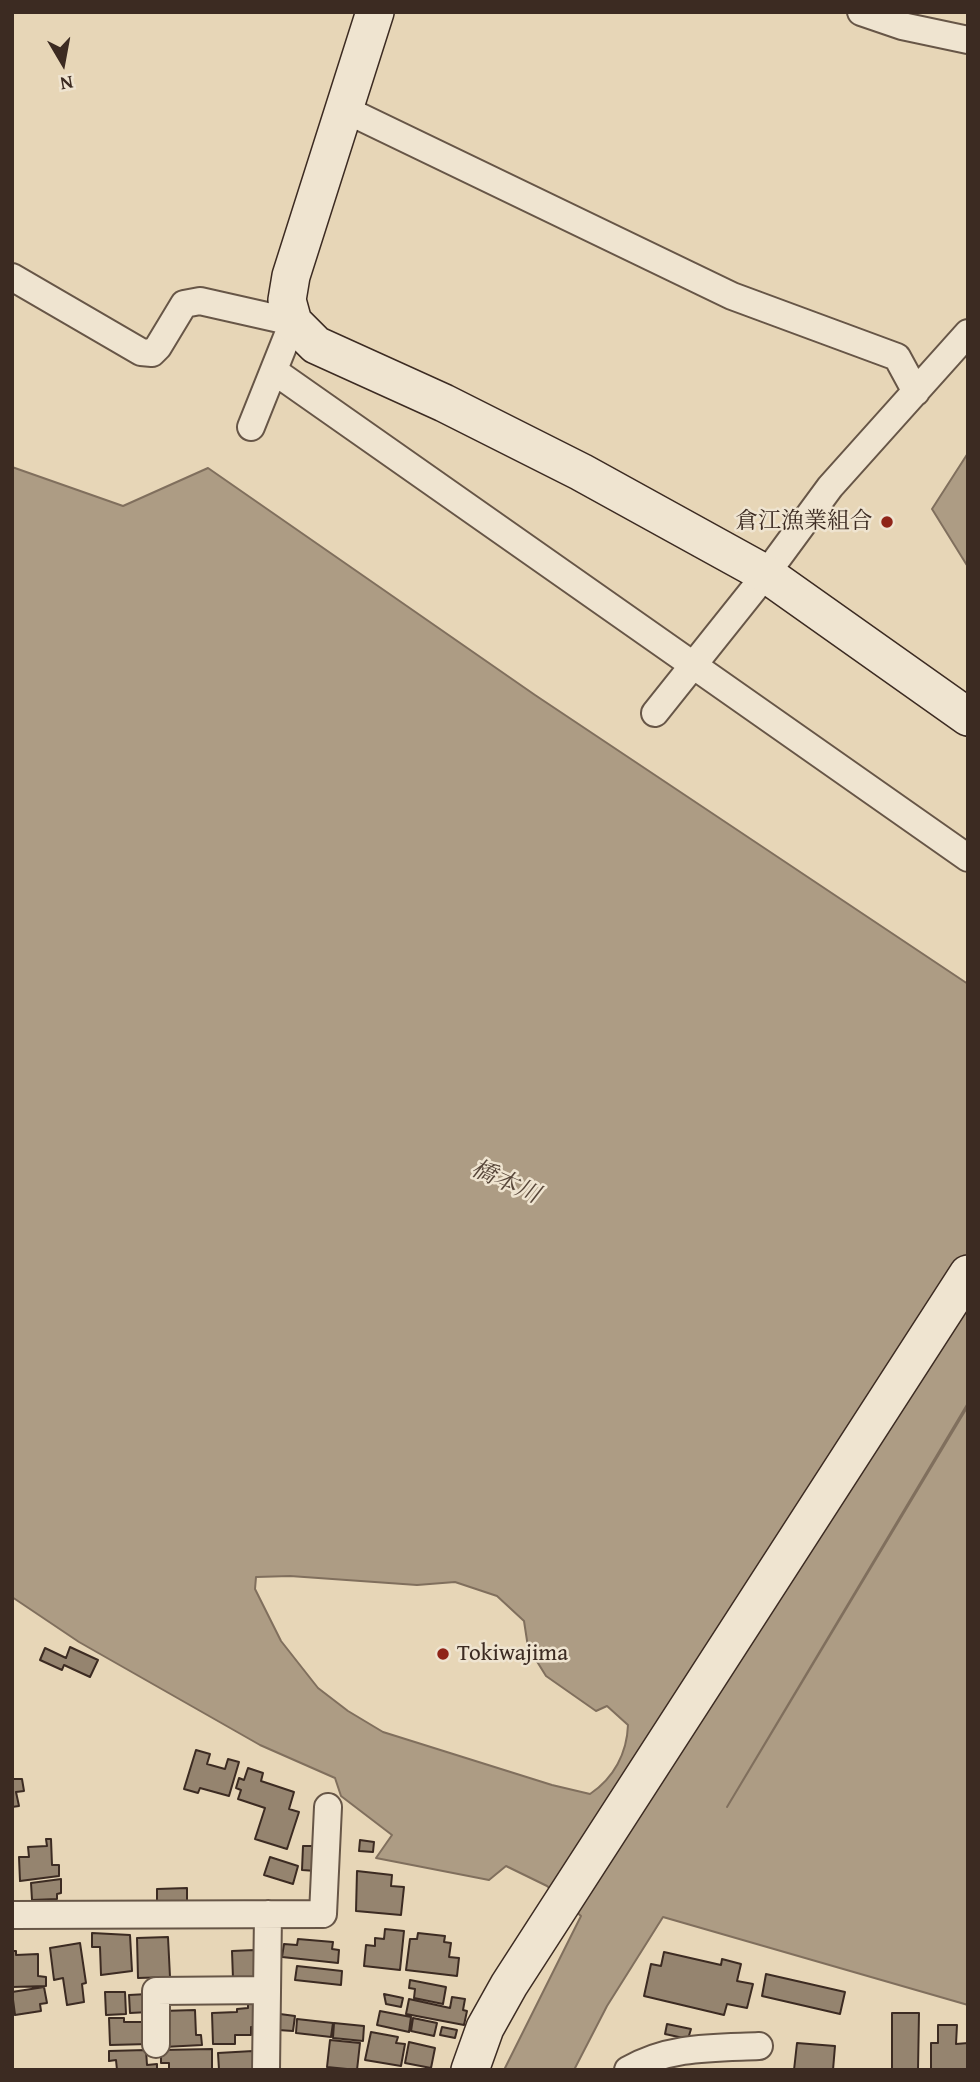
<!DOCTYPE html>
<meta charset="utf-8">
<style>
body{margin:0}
#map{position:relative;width:980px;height:2082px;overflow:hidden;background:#e7d6b7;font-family:"Gentium Book Plus",serif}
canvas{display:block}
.frame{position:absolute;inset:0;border:14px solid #3c2b22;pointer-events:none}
.north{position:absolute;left:28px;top:28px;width:70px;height:70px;-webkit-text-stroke:5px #efe4d0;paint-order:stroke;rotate:170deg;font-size:19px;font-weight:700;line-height:28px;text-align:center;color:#3c2b22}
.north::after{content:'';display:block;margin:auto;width:24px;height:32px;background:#3c2b22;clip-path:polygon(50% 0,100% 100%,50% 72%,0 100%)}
</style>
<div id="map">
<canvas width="980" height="2082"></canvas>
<div class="frame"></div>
<div class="north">N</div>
</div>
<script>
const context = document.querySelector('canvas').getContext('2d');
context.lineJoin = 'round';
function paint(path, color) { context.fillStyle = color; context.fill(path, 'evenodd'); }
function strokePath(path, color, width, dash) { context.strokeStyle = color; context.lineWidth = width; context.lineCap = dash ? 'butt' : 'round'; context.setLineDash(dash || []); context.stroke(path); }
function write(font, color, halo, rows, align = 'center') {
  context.font = font + ' "Gentium Book Plus","Noto Serif JP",serif'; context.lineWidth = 5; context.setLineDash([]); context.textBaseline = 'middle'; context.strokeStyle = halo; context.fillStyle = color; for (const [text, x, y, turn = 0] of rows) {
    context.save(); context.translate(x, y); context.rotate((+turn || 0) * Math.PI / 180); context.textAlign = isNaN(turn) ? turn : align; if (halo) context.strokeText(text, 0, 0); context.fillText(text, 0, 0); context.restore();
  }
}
const water = new Path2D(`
 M968,453v114l-36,-58z
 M12,467l111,39 85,-38 327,227 433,289v419l-241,404 241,-401v599l-305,-88 -56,89 -33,64h-70l77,-154 -34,-30 -41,-20 -17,14 -113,-22 16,-23 -51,-39 -6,-18 -75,-33 -181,-103 -67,-45zM290,1576l127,9 38,-3 42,14 27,25 4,26 18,29 50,35 11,-5 21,19c-1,28 -14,53 -38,69l-38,-9 -169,-53 -35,-21 -30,-23 -37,-47 -26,-52 1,-12z`);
paint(water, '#ad9c84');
strokePath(water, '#806f5d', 2);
const building = new Path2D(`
 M70,1647l28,13 -8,17 -26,-12 -2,5 -22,-10 5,-12 21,10z
 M196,1750l14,4 -3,10 18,5 3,-10 11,3 -10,34 -29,-8 -2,5 -14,-4z
 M248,1768l15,5 -2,8 33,11 -5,17 10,3 -12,37 -32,-10 10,-31 -27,-9 3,-9 -5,-2 3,-10 5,2z
 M12,1779h10l2,12 -8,1 3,14 -7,1z
 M46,1839h5l1,26h7v11l-39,5 -1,-24h10l-1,-10 19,-1z
 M360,1840l14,2 -1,10 -14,-1z
 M303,1846h14l-1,25 -14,-1z
 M270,1857l28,9 -5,18 -29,-9z
 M357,1871l35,4 -1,11 13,1 -3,28 -45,-4z
 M61,1879v14l-4,1v5l-25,1 -1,-17z
 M187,1888v17l-30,1v-17z
 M385,1929l19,2 -4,39 -36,-4 2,-21 9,1v-8l9,1z
 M92,1933l38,2 2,36 -31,4 -1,-28h-8z
 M418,1933l27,3 -1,6 7,1 -2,14 10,1 -2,18 -51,-6 4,-31h7z
 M168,1937l2,40 -32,1 -1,-40z
 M298,1939l35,3 -1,7 7,1 -1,13 -56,-6 2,-13 13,1z
 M80,1943l6,40 -4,1 2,18 -17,3 -4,-27 -9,2 -4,-32z
 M255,1950v28l-22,1 -1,-28z
 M12,1951h4v4l22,-1v22l8,1v9l-34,1z
 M664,1952l57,13 1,-6 19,5 -4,17 16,3 -6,24 -20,-4 -3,11 -80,-19 7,-32 10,2z
 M297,1966l45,5 -1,14 -46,-5z
 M766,1974l79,18 -5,22 -78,-18z
 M410,1980l36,7 -3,17 -29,-6 1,-9 -6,-1z
 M44,1987l3,16 -7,1 1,7 -26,4 -3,-23z
 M105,1992h20l1,22 -20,1z
 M148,1994l1,18 -19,1 -1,-18z
 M384,1994l19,4 -2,9 -15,-3z
 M452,1997l13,2 -2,11 4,1 -3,14 -58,-11 3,-15 41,9z
 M248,2003h9l1,24h-7v8h-16v9h-22l-1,-31 25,-1v-3l11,-1z
 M195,2010l1,25h5l1,10 -38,2 -2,-36z
 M380,2011l31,6 -2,15 -32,-7z
 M892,2013h27l-1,57h-26z
 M280,2014l15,2 -2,15 -15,-1z
 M109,2018h15v4h24l1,22 -39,1z
 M413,2018l24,5 -3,13 -23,-5z
 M297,2019l36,4 -2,14 -35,-4z
 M334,2023l30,3 -1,15 -30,-3z
 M667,2024l24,5 -3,10 -23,-5z
 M938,2025h19l-1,19 12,-1v27h-37v-27h7z
 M442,2027l15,3 -2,8 -15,-3z
 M371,2032l27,5 -2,6 9,1 -4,22 -36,-6z
 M330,2040l30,3 -3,27 -30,-3z
 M409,2042l26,6 -4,20 -26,-5z
 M797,2043l38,3 -2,24h-39z
 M212,2049v21h-43v-7h-8v-13z
 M146,2050l1,15 10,-1v6h-40l-1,-10 -7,1v-10z
 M253,2051l1,19h-35l-1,-17z`);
paint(building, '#95846f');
strokePath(building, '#3c2b22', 2);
const street = new Path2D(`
 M861,12l41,14 66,14
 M346,110l386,186 165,61 19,35
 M12,277l129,75 11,1 6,-6 26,-43 16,-3 93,21 -42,105
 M274,371l694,487
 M655,713l111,-139 64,-87 138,-154
 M12,1915l311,-1 5,-107
 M156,2044v-53l111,-1
 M266,2070l2,-156
 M628,2070c41,-24 85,-22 131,-24`);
const secondary = new Path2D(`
 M375,12l-84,264 -4,24 6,22 23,23 128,58 137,69 185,102 202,143
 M470,2070l15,-42 24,-43 459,-711`);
strokePath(street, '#675647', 30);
strokePath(secondary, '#3c2b22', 40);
strokePath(street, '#efe4d0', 26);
strokePath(secondary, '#efe4d0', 37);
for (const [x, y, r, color] of [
 [887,522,7,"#8f2418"],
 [443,1654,7,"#8f2418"]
]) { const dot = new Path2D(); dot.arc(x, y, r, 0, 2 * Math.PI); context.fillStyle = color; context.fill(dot); strokePath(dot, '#efe4d0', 2.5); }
write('23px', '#3c2b22', '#efe4d0', [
 ["倉江漁業組合",873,522],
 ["Tokiwajima",457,1654,"left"]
], 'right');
write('italic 24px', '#58473a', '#efe4d0', [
 ["橋本川",505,1183,24]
]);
</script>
